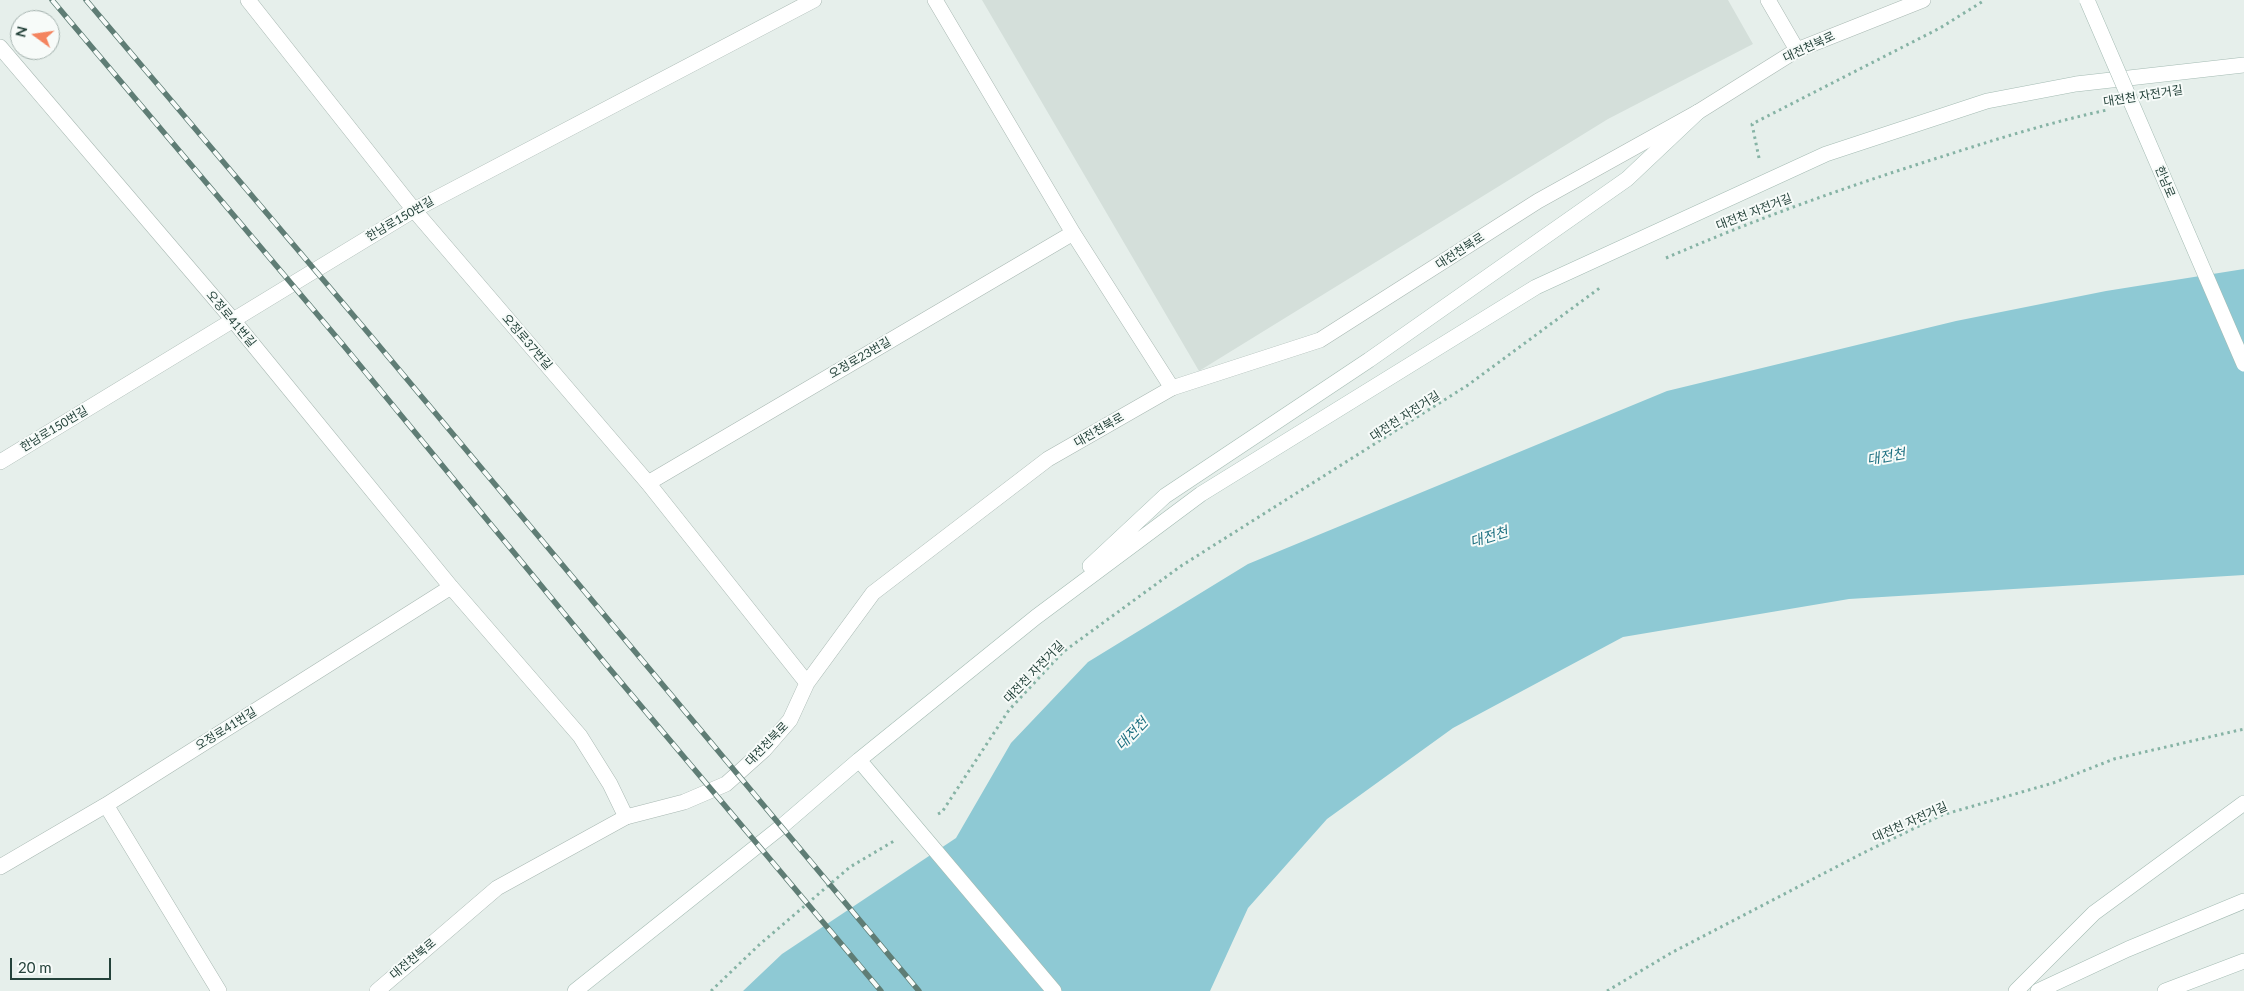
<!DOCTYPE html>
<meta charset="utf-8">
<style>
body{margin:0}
#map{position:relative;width:2244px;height:991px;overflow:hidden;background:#e6efeb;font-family:Lato,sans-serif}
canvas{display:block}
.north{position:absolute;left:10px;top:10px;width:50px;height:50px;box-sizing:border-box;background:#f7fbf9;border:1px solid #a3b1ad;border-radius:50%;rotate:284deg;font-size:14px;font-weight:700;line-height:20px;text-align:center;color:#24423a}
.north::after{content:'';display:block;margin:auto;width:18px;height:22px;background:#f4845f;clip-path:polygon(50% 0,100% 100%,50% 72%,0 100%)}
.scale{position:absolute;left:10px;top:958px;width:101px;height:22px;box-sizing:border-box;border:2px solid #24423a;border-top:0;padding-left:6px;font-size:15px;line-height:18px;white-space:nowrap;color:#24423a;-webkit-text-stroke:4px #f7fbf9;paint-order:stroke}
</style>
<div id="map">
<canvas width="2244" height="991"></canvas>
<div class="north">N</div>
<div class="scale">20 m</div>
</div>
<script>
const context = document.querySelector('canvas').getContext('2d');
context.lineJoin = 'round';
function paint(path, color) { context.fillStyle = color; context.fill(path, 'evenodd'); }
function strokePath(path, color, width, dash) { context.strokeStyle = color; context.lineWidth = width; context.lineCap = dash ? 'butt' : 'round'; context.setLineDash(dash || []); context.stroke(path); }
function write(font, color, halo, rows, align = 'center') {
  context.font = font + ' Lato,"Noto Sans KR",sans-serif'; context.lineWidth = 4; context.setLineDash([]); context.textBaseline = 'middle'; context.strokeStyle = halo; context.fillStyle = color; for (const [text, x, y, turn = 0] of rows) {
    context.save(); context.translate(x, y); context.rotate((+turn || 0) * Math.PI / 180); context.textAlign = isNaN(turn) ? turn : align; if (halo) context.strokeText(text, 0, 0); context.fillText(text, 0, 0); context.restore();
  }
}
paint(new Path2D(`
 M982,0h746l25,44 -145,75 -409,252z`), '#d4dfda');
paint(new Path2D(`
 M2244,269v306l-395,24 -226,38 -170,91 -126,91 -79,89 -38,83h-467l39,-37 174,-116 55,-95 77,-81 160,-98 419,-173 289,-70 150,-30z`), '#8ec9d4');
const minor = new Path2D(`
 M935,0l138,233 99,155
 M1768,0l29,50
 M0,47l233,273 218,267 129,149 30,48 16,33
 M0,462l414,-252 400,-210
 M648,483l425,-250
 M106,805l113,186
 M0,867l106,-62 345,-218`);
const tertiary = new Path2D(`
 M248,0l166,210 234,273 159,200
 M377,991l120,-103 129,-71 58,-15 42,-18 38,-34 26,-30 17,-37 66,-90 175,-134 124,-71 148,-48 218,-139 160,-89 99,-62 126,-50`);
const secondary = new Path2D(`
 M1090,566l75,-70 204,-136 258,-181 71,-67
 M859,760l195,231
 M575,991l206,-164 78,-67 177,-143 165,-123 335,-207 290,-133 161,-53 89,-17 168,-19
 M2016,991l78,-78 150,-110
 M2038,991l90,-42 116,-48
 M2165,991l79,-30`);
strokePath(minor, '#a8b8b2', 16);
strokePath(tertiary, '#a8b8b2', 16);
strokePath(secondary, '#a4bbb3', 16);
strokePath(new Path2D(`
 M1759,158l-7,-34 188,-96 45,-28
 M1666,258c92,-40 185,-73 281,-103 53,-17 105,-33 160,-45
 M938,814l4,-2 67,-102 54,-58 118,-86 287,-181 133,-98
 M711,991l48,-46 91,-78 44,-26
 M1607,991l64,-38 192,-100 79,-38 111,-32 61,-24 130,-30`), '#86b3a5', 3, [2.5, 4]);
strokePath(minor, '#fff', 15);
strokePath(tertiary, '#fff', 15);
strokePath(secondary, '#fff', 15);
const rail = new Path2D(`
 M52,0l292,346 260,316 277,329
 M86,0l284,335 549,656`);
strokePath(rail, '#5f7d75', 5.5);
strokePath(rail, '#f7fbf9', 4, [11]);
const secondaryBridge = new Path2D(`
 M2087,0l157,364`);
strokePath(secondaryBridge, '#a4bbb3', 16, []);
strokePath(secondaryBridge, '#fff', 15);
write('12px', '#24423a', '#f7fbf9', [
 ["대전천북로",1809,47,-25],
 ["대전천 자전거길",2143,96,-9],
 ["한남로",2165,182,67],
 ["대전천 자전거길",1754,212,-21],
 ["한남로150번길",400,219,-30],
 ["대전천북로",1460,251,-33],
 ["오정로41번길",231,319,50],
 ["오정로37번길",527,342,49],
 ["오정로23번길",860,358,-30],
 ["대전천 자전거길",1405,416,-33],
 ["한남로150번길",54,429,-31],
 ["대전천북로",1099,430,-30],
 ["대전천 자전거길",1034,672,-46],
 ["오정로41번길",226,729,-32],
 ["대전천북로",767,744,-46],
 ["대전천 자전거길",1910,822,-24],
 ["대전천북로",413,959,-40]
]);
write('italic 14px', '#1c6f80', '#f7fbf9', [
 ["대전천",1886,457,-10],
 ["대전천",1489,537,-17],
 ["대전천",1132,734,-46]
]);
</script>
